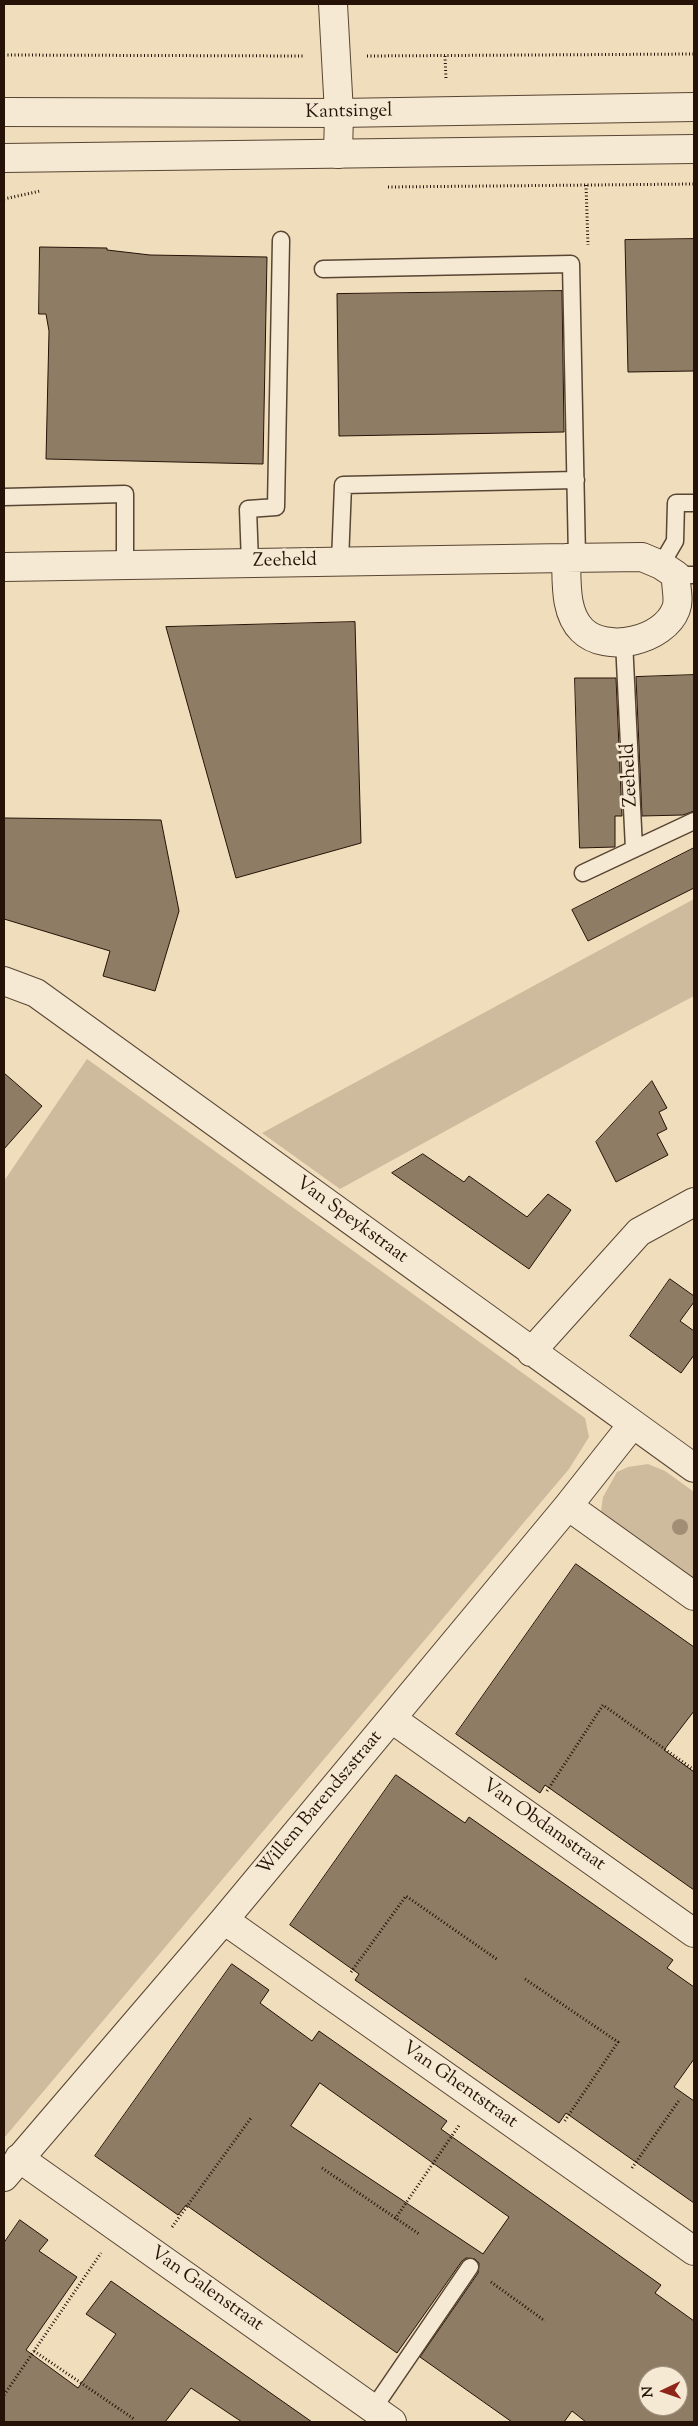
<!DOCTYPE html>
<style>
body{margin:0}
#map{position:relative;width:698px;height:2426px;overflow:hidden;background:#f0ddbb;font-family:"Sorts Mill Goudy",serif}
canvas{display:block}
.frame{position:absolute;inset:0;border:5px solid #261207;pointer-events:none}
.north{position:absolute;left:638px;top:2366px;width:50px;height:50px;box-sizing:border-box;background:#f5e9d3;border:1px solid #a29381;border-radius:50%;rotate:267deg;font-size:14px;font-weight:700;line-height:20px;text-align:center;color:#261207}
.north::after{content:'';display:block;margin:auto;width:18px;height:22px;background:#8f2418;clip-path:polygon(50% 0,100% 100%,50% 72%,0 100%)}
</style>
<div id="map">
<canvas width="698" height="2426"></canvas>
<div class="frame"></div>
<div class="north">N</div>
</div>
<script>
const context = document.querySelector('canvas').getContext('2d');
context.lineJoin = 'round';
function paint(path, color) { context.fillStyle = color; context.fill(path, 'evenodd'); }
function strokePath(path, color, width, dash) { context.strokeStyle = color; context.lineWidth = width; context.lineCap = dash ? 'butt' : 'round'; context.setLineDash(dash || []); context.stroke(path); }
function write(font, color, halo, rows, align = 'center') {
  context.font = font + ' "Sorts Mill Goudy",serif'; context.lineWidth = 5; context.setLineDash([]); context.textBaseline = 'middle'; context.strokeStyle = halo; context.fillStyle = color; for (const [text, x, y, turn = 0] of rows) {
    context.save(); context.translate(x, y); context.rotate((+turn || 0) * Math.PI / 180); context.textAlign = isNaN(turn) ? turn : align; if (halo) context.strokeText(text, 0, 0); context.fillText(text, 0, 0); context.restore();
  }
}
paint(new Path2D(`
 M694,899v97l-83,44 -271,149 -78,-56z
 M87,1059l498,359 4,19 -20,32 -565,669v-957z
 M648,1464l17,7 29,21v91l-88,-61 -5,-11 2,-14 14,-25 11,-5z`), '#ceba9c');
const building = new Path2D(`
 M694,239v132l-66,1 -3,-132z
 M40,247l67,1v2l43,5 117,2 -4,207 -217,-5 3,-128 -3,-17h-7z
 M562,291l2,141 -225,4 -2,-142z
 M355,622l6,221 -125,35 -70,-251z
 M694,675v136l-11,4 -41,1 -6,-139z
 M575,678h41l6,138h-7v31l-35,1z
 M4,818l157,2 18,91 -24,80 -52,-15 7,-25 -106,-32z
 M694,848v40l-106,53 -16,-31z
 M4,1073l38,33 -38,43z
 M652,1081l15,27 -8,4 8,17 -10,5 11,21 -52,27 -20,-40z
 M423,1154l41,28 5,-6 58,41 21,-23 23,16 -42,59 -137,-96z
 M670,1279l24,17v6l-14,19 14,10v24l-13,18 -51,-37z
 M576,1564l118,83v64l-30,39 30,22v118l-149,-105 -5,8 -84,-59z
 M396,1775l69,48 4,-6 204,143 -6,8 27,19v72l-20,28 20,14v102l-128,-90 -7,10 -204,-143 4,-6 -69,-49z
 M232,1964l37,26 -9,13 52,38 7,-10 128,90 -6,8 220,156 -6,8 39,28v101h-108l-14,-11 -8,11h-52l-92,-65 58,-84 1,-10 -4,-4 -9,-1 -4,3 -65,92 -211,-148 -8,10 -83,-59zM320,2083l189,134 -26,37 -192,-128zM648,2376h30v30h-30z
 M20,2220l28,20 -9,11 38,26 -51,73 52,38 38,-54 -30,-20 25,-33 201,141h-70l-51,-34 -26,34h-161v-179z`);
paint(building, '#8f7c65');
strokePath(building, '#261207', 1);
const service = new Path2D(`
 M323,269l248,-5 6,294
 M4,497l121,-3v71
 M340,562l3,-77 233,-5
 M250,563l-2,-54 28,-2 5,-267
 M661,565l14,-24 1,-38h18
 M676,575h18
 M624,641l10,208
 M583,873l111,-52
 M373,2409l97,-142`);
const minor = new Path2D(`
 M333,4l6,109 -1,41
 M4,567l562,-9 76,-1 19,8 15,10c-1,11 4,24 0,34 -12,32 -70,45 -94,21 -18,-18 -15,-49 -16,-72
 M4,981l32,12 658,475
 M531,1352l108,-120 55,-30
 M568,1506l126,90
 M392,1719l302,214
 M224,1920l470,331
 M19,2158l373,264
 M4,2177l220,-257 344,-414 64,-81`);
const tertiary = new Path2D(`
 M4,112l335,1 355,-6
 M4,158l690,-9`);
strokePath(service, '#584534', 19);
strokePath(minor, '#584534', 30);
strokePath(tertiary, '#584534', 30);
strokePath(new Path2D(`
 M4,55l300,1
 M367,56l327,-2
 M445,56l1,23
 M586,185l2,60
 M388,187l306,-3
 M4,199l36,-8
 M547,1791l56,-86 91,65
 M351,1972l55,-76 92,64
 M525,1979l93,63 -54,80
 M322,2168l97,66
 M632,2168l48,-69
 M395,2219l65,-95
 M172,2227l79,-109
 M491,2282l54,39
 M34,2351l100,68
 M4,2395l97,-142`), '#261207', 3, [1, 2.5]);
strokePath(service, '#f5e9d3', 16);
strokePath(minor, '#f5e9d3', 28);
strokePath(tertiary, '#f5e9d3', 28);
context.fillStyle = '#a18e75';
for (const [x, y] of [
 [680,1527]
]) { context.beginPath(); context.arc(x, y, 8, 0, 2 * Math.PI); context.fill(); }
write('19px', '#261207', '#f5e9d3', [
 ["Kantsingel",349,113,-1],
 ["Zeeheld",285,562,-1],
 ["Zeeheld",631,775,-93],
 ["Van Speykstraat",351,1221,36],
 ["Willem Barendszstraat",321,1804,-50],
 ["Van Obdamstraat",543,1826,35],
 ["Van Ghentstraat",459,2086,35],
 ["Van Galenstraat",206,2290,35]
]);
</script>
